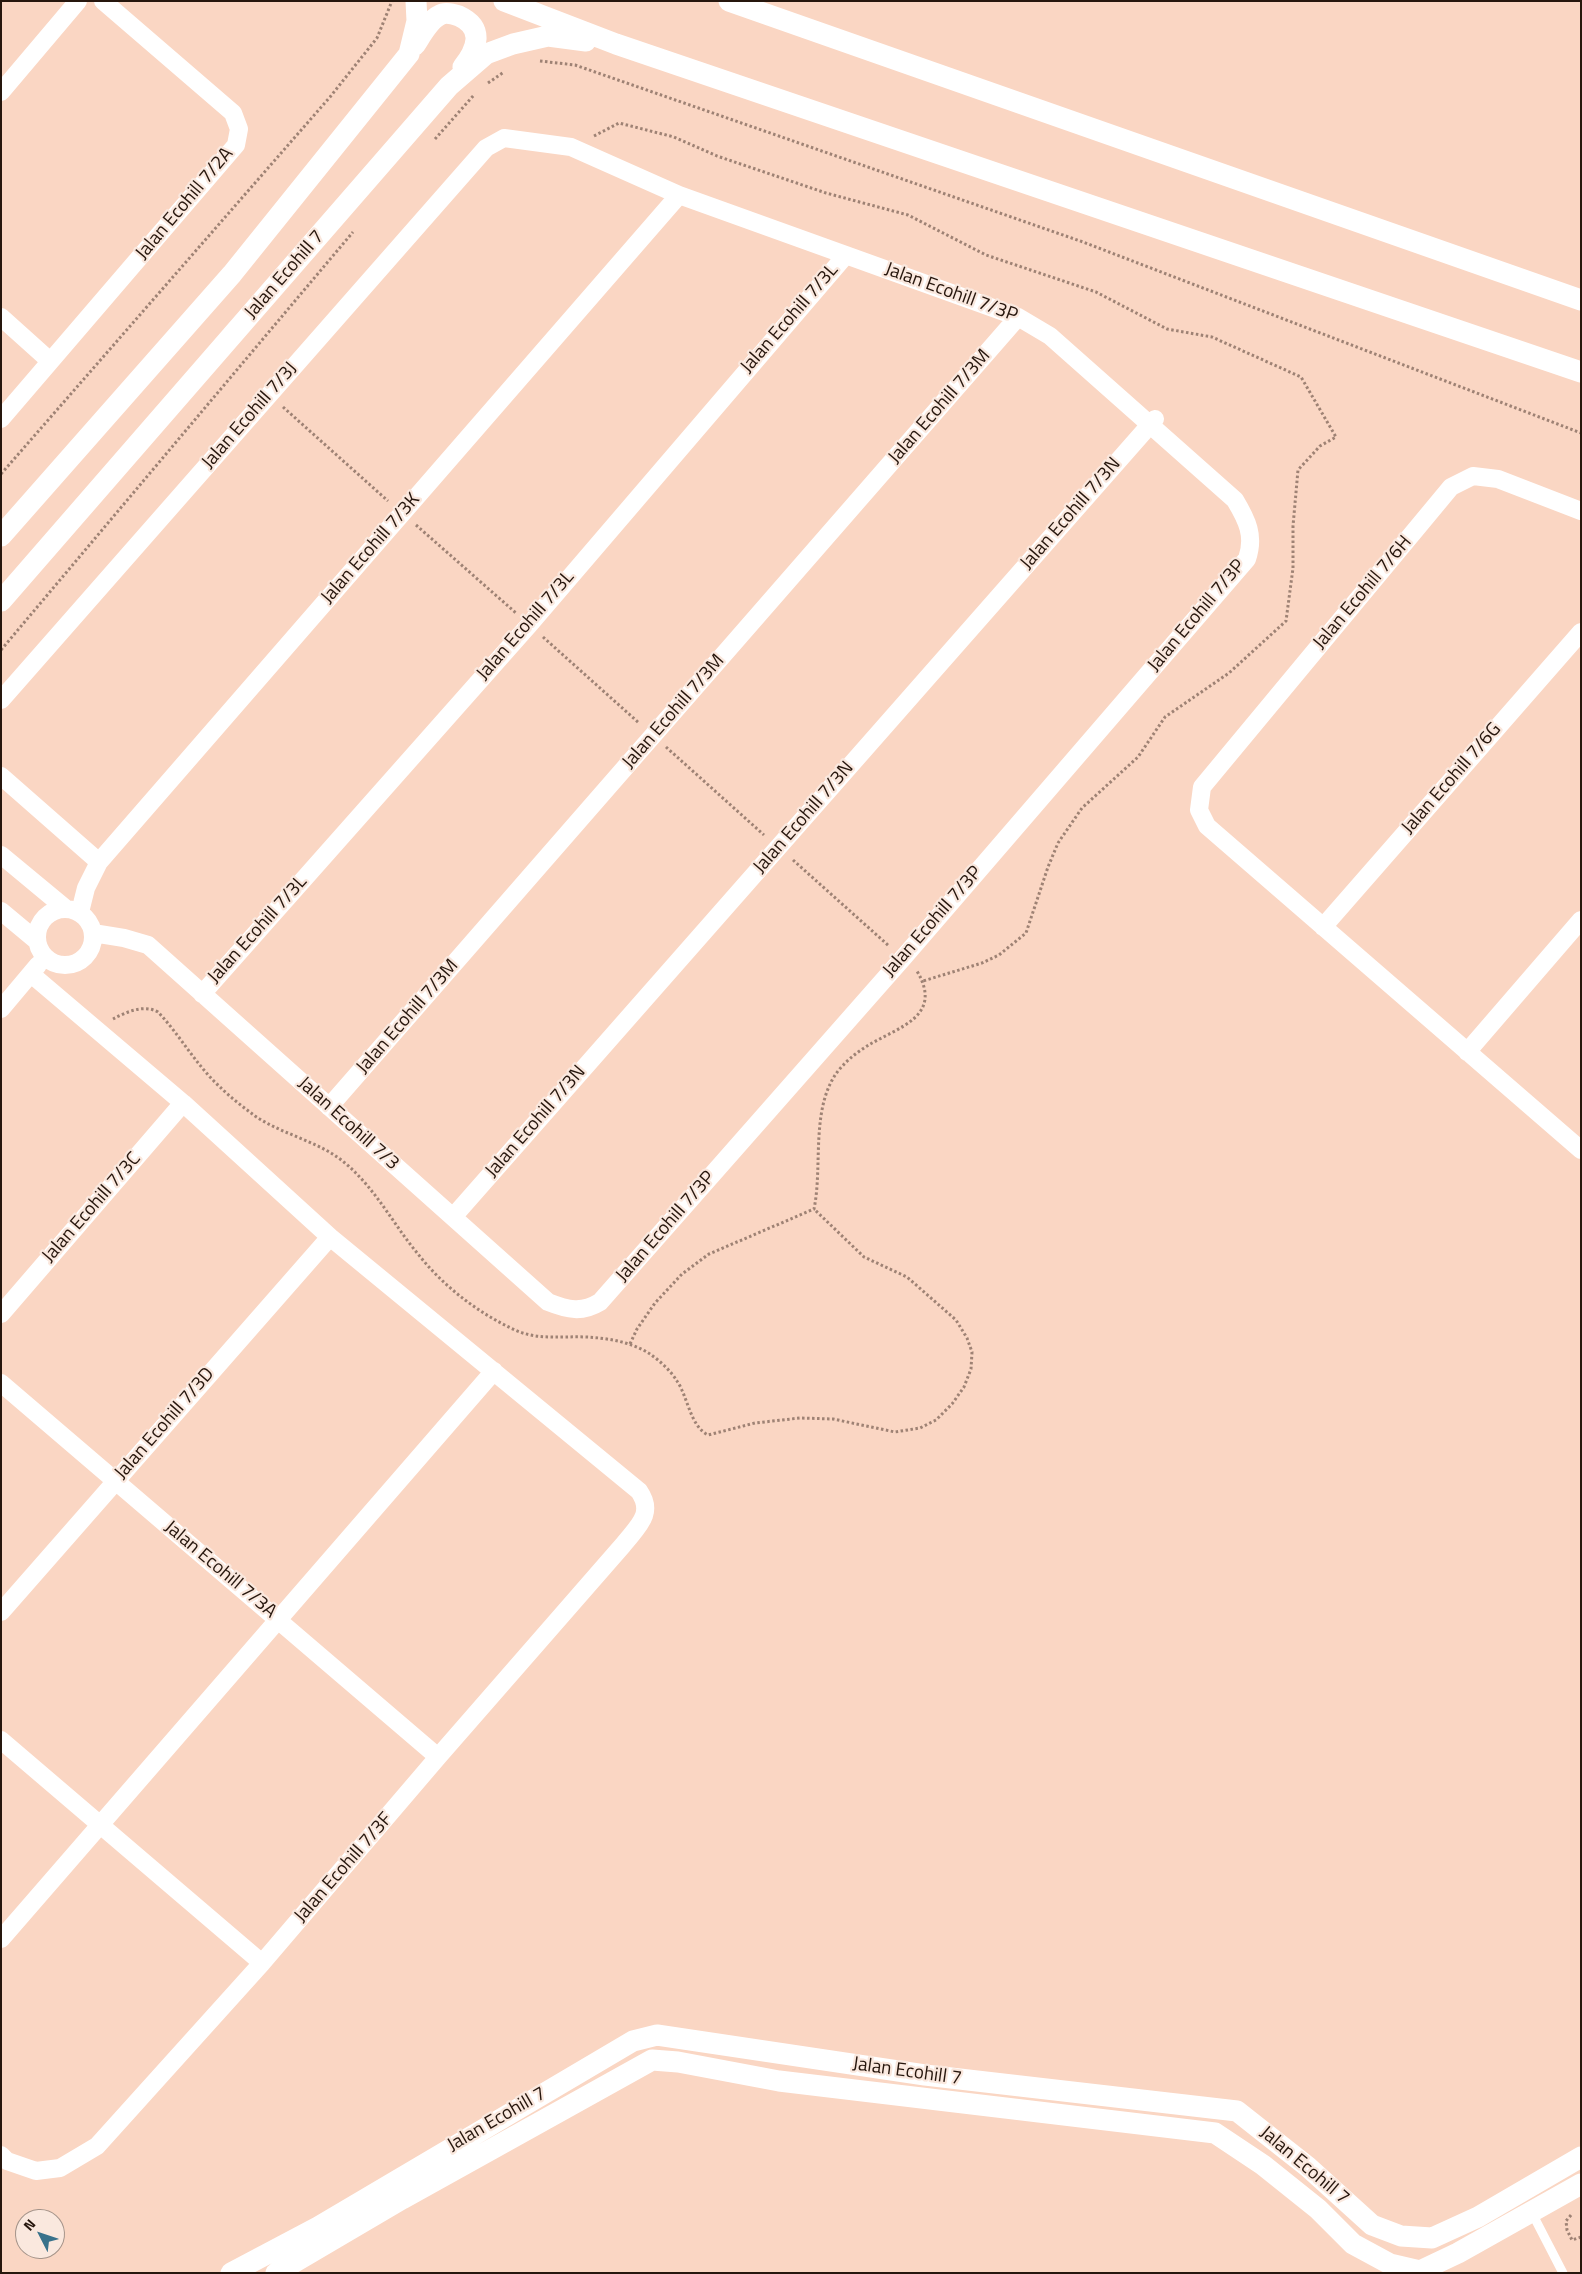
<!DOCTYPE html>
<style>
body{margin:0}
#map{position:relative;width:1582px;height:2274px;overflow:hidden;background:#fad6c3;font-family:"Titillium Web",sans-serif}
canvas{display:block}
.frame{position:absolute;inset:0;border:2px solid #26160d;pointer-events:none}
.north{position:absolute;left:15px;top:2209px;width:50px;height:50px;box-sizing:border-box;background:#fae8de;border:1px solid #a5948a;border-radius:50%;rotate:311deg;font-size:14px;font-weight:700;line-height:20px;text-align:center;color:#26160d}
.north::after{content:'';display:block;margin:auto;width:18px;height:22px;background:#39728b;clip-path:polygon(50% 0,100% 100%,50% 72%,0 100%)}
</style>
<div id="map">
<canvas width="1582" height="2274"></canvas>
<div class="frame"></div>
<div class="north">N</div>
</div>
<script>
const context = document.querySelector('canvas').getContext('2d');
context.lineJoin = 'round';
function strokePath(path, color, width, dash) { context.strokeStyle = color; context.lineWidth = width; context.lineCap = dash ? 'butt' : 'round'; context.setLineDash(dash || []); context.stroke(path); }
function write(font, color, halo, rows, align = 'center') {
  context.font = font + ' "Titillium Web",sans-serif'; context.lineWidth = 4.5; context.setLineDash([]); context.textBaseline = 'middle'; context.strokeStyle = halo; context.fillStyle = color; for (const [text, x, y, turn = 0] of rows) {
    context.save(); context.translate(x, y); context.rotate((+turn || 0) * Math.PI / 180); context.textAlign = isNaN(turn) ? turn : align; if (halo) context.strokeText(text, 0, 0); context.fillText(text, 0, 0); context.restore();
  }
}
strokePath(new Path2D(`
 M540,61l35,4 508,177 498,191
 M488,83l16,-11
 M594,136l25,-13 55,14 43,19 109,37 82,22 78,40 110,37 71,37 45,8 89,40 35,60 -16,9 -22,24 -5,56v42l-7,53 -57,52 -64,44 -27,40 -56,51 -24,35 -10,24 -22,66 -27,22 -17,8 -59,18
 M435,139l39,-44
 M283,407l105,94
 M1,474l329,-377 47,-59 15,-37
 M416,525l100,88
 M543,637l96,86
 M1,650l352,-418
 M666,747l98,88
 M793,860l96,86
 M113,1019c13,-7 31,-15 45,-7 22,23 38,53 62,75 10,10 23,20 35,29 28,19 64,25 90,47 31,26 48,61 73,91 25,32 60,59 97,76 18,8 33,7 52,7 27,-1 60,2 83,17 10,7 21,17 27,27 11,16 13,45 31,54l47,-12 45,-5 33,1 62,13 25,-4 16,-8 16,-16 12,-17 7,-18 1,-17 -5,-14 -11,-18 -49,-43 -43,-20 -50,-48
 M630,1344l7,-15 18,-26 27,-29 27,-20 105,-45c9,-43 -4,-101 24,-138 8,-10 18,-18 29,-25 31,-19 77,-29 50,-75
 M1571,2215l-5,6 1,9 5,10 9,-3`), '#9e8274', 3, [2.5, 2.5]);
strokePath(new Path2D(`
 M1532,2213l31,60`), '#fff', 9);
strokePath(new Path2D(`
 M1,92l77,-91
 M1,317l49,44
 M1,419l235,-274 3,-16 -6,-16 -130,-112
 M1581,511l-83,-32 -25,-3 -22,11 -249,300 -3,23 8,16 374,324
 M1,700l485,-552 18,-10 67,9 108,48 339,122 32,19 185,164c12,20 20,36 12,59l-344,399 -303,344c-18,11 -32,8 -52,0l-400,-357 -24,-7 -31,-5
 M1,776l98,86
 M1,855l64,53
 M37 937a28 28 0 1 1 56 0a28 28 0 1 1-56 0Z
 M1,911l36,30
 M80,912l6,-24 13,-26 580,-667
 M1323,927l258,-295
 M202,994l327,-369 317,-370
 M1,1009l37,-44
 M1467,1052l114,-132
 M329,1107l689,-790
 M453,1217l702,-798
 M1,1314l182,-211
 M1,1383l437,374
 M1,1612l329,-375
 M1,1740l261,223
 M1,1939l493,-568
 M1,2155l6,6 29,10 24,-3 37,-22 165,-183 176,-206 185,-212c14,-18 32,-31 16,-54l-309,-254 -147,-134 -152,-129`), '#fff', 18);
strokePath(new Path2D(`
 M504,1l112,43 965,328
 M729,1l852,299
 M415,45c6,-9 14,-25 25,-30 5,-3 13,-1 19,1 26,12 18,33 4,51
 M1,536l231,-262 177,-220 8,-33 -1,-20
 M1,601l448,-515 37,-32 27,-10 35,-8 38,5
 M231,2273l87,-46 315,-186 24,-6 268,40 312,36 71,56 64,58 29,11 31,2 46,-21 103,-60
 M276,2273l126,-74 250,-139 26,2 101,19 436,52 48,32 55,44 35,35 37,20 30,7 38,-18 123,-69`), '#fff', 21);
write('19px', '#26160d', '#fae8de', [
 ["Jalan Ecohill 7/2A",185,204,-50],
 ["Jalan Ecohill 7",285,275,-49],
 ["Jalan Ecohill 7/3P",951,293,20],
 ["Jalan Ecohill 7/3L",790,319,-49],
 ["Jalan Ecohill 7/3M",940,407,-49],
 ["Jalan Ecohill 7/3J",250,416,-49],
 ["Jalan Ecohill 7/3N",1071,514,-49],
 ["Jalan Ecohill 7/3K",371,549,-49],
 ["Jalan Ecohill 7/6H",1363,593,-50],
 ["Jalan Ecohill 7/3P",1197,616,-50],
 ["Jalan Ecohill 7/3L",526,626,-49],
 ["Jalan Ecohill 7/3M",674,712,-49],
 ["Jalan Ecohill 7/6G",1452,779,-49],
 ["Jalan Ecohill 7/3N",804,818,-49],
 ["Jalan Ecohill 7/3P",933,922,-49],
 ["Jalan Ecohill 7/3L",258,930,-48],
 ["Jalan Ecohill 7/3M",408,1017,-49],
 ["Jalan Ecohill 7/3N",536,1122,-49],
 ["Jalan Ecohill 7/3",348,1124,42],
 ["Jalan Ecohill 7/3C",92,1208,-49],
 ["Jalan Ecohill 7/3P",666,1227,-49],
 ["Jalan Ecohill 7/3D",165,1424,-49],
 ["Jalan Ecohill 7/3A",220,1570,40],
 ["Jalan Ecohill 7/3F",344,1868,-49],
 ["Jalan Ecohill 7",907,2072,8],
 ["Jalan Ecohill 7",497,2120,-30],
 ["Jalan Ecohill 7",1304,2166,40]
]);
</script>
